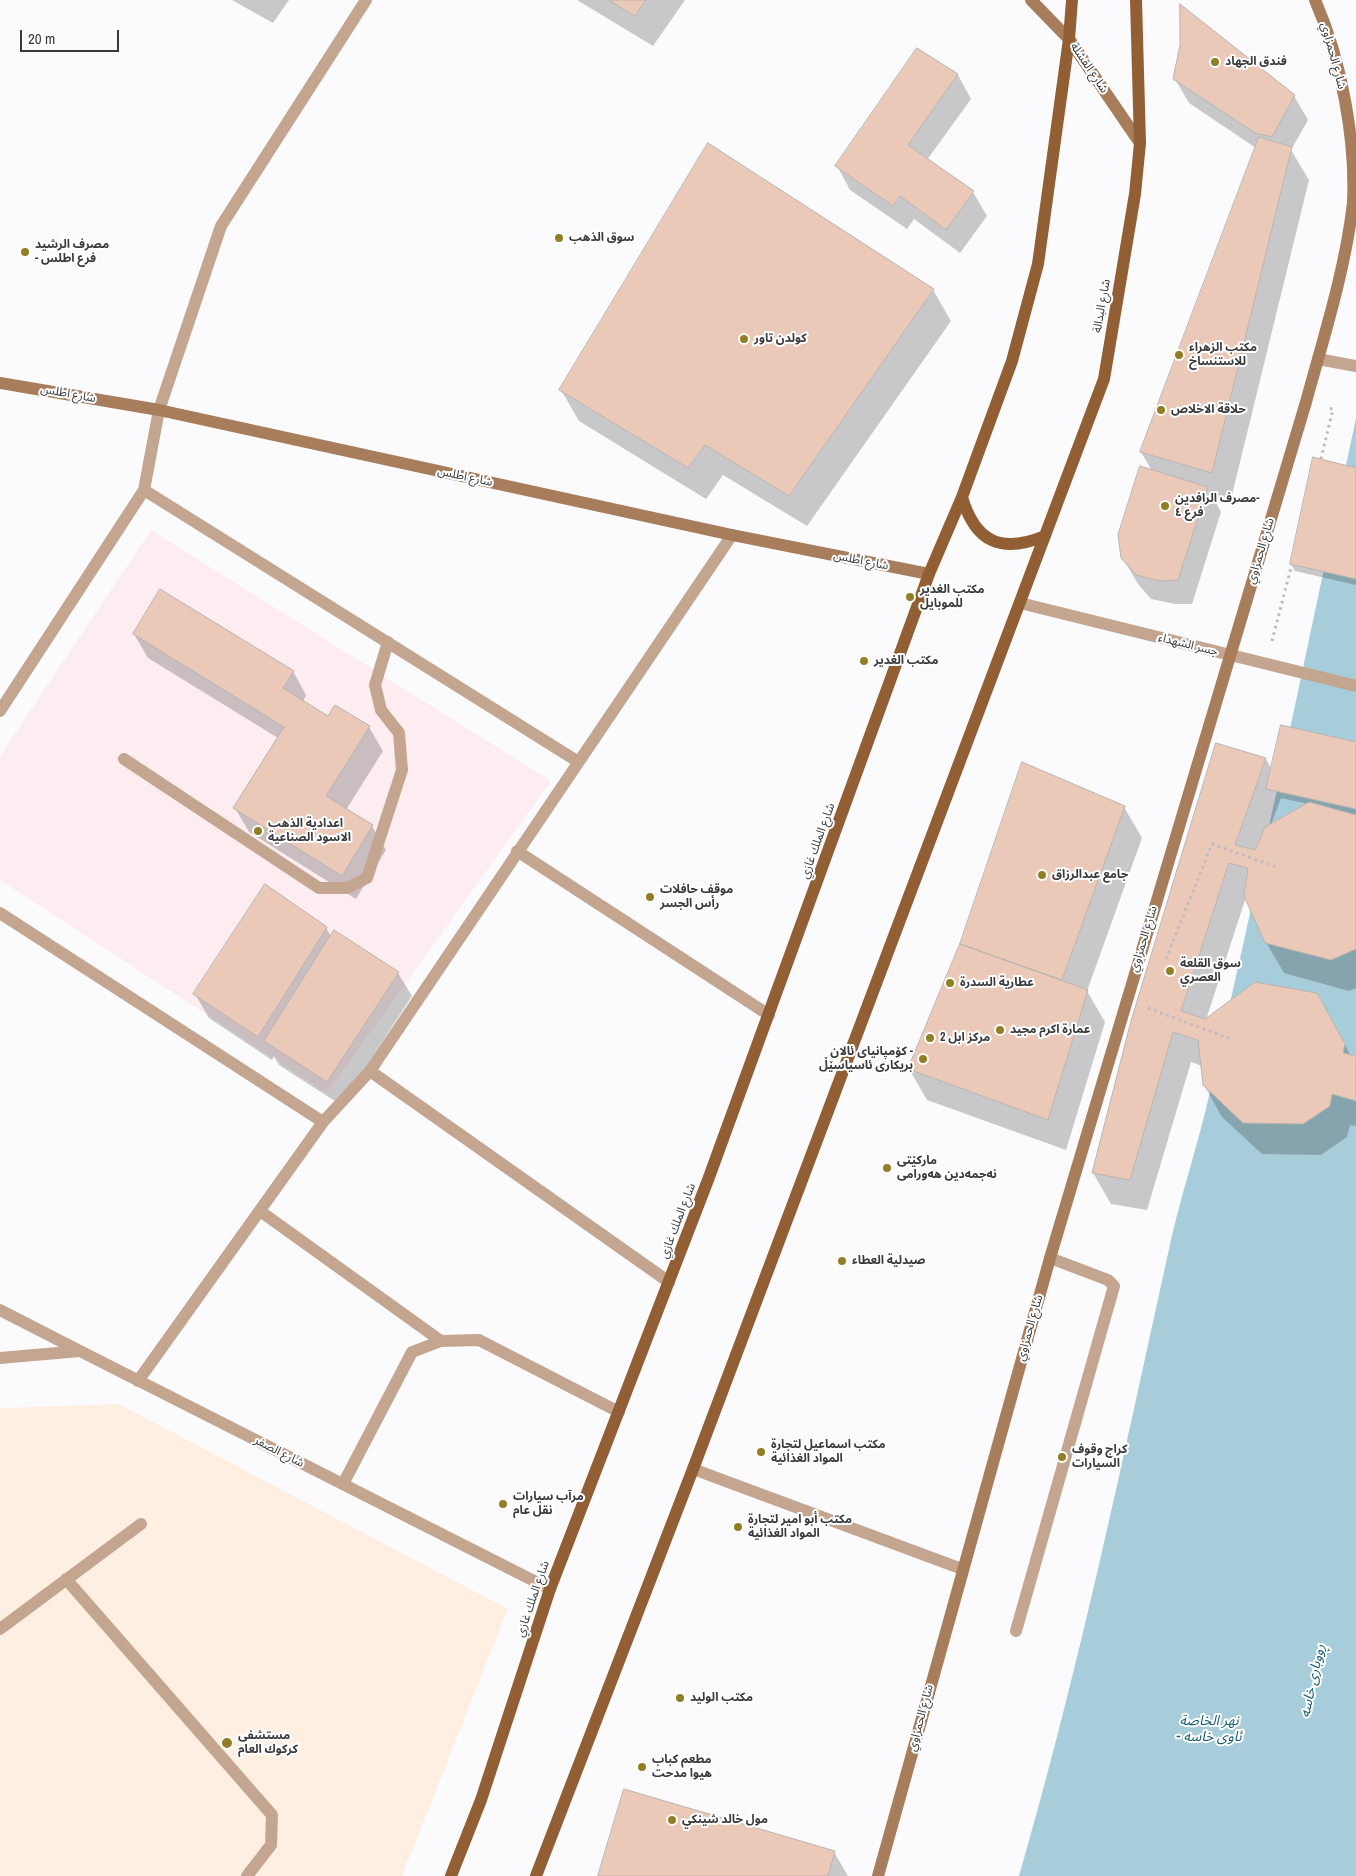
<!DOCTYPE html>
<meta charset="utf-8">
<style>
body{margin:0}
#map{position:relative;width:1356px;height:1876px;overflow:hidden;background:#fbfbfe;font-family:"Archivo Narrow",sans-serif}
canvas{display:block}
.scale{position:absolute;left:20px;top:30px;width:99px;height:22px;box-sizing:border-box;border:2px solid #393a3c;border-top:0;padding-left:6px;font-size:15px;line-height:18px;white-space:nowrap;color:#393a3c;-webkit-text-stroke:4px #fff;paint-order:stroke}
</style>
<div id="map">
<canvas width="1356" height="1876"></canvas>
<div class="scale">20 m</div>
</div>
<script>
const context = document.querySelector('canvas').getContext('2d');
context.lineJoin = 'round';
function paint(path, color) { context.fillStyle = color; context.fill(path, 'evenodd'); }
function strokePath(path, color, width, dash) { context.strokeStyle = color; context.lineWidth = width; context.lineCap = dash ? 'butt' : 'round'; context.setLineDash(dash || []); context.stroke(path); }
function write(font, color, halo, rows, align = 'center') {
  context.font = font + ' "Archivo Narrow","Noto Sans Arabic",sans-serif'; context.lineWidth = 4; context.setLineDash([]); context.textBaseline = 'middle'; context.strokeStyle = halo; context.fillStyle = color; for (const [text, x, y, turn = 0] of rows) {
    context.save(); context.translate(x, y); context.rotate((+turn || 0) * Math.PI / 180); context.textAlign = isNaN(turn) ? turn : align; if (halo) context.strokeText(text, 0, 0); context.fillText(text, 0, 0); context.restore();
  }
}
paint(new Path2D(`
 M151,530l400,251 -224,312 -327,-213v-124z`), '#fdedf1');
paint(new Path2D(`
 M119,1404l389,205 -106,267h-402v-468z`), '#feefe2');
paint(new Path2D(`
 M1356,418v1458h-337c61,-210 105,-423 152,-636 10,-44 24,-87 35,-131 53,-230 101,-460 150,-691z`), '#a7cdda');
paint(new Path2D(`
 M232,0h57l-16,23z
 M577,0h108l-32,46z
 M917,50l41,25 13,24 -44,61 46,32 14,24 -27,37 -46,-34 -7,10 -57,-39 -13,-24z
 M1175,79l119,17 14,24 -17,30 18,30 -79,323 -16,-4 7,13 -29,92h-17l-24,-5 -13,-15 -14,-24 28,-89 -11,-19 115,-304 -67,-45z
 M933,290l18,31 -144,205 -84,-51 -17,24 -127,-78 -18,-31z
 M1356,469v116l-61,-14 -4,-7z
 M134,634l159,37 13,24 -3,7 26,15 40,10 14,24 -37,59 26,16 14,24 -30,49 -107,-67 -14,-24 43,-70 -130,-80z
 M1356,744v244l-7,3 -65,-18 -18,-31 -20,-45 -40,123 128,5 17,31 5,1v69l-6,-1 -3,12 -26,18 -59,-1 -40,-37 -18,-32 -2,-19 -11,-4 -44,148 -36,-6 -18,-31 173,-414 6,11zM1281,798l27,6 -37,21z
 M1124,807l18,31 -55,153 18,31 -39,128 -139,-50 -18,-31 52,-125z
 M326,927l5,10 67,36 14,23 -71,109 -62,-40 -5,-9 -2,4 -63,-42 -14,-24z
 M834,1852l14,24h-249z`), '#0003');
const building = new Path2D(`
 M609,0h37l-11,16z
 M1180,4l115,91 -23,42 -17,-4 -82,-54 7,-34z
 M917,48l41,26 -50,71 66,46 -28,39 -46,-34 -7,10 -58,-40z
 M1259,137l33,10 -80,326 -72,-21z
 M708,143l226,146 -145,207 -84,-51 -17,23 -129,-78z
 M1313,457l43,11v111l-66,-15z
 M1140,466l68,21 -30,93 -18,1 -24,-6 -15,-17 -3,-23z
 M160,589l134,82 -11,17 45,28 7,-11 35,21 -44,70 47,29 -31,51 -109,-68 51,-81 -151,-93z
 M1281,725l75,17v67l-90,-20z
 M1216,743l50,15 -31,87 20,5 10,-23 44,-25 47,13v134l-25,11 -66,-17 -21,-47 4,-28 -19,-5 -48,148 24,8 50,-37 62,11 28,51 -2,9 13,3v45l-24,-7 -2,12 -27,18 -60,-1 -40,-38 -5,-45 -25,-8 -43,148 -38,-7 39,-152z
 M1022,762l103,44 -63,174 -102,-36z
 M265,884l62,43 -69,110 -65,-43z
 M334,930l65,42 -72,110 -63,-41z
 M960,944l128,46 -40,130 -140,-51z
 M624,1789l211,62 -7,25h-230z`);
paint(building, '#ebc9b8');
strokePath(building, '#bab4b0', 1);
strokePath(new Path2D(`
 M1321,459l12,-50 -5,-1
 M1272,641l20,-77
 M1166,959l46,-115 67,24
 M1148,1008l83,31`), '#bcbcbf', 3, [2.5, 4]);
strokePath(new Path2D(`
 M1318,359l38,7
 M124,759l195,129h28l20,-10 35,-108 -3,-37 -18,-23 -6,-25 13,-43
 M517,851l252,164
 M370,1071l299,211
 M260,1211l181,130
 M343,1484l69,-132 29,-11 38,-1 140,72
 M1016,1631l98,-345 -6,-6 -58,-22`), '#c4a690', 12);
strokePath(new Path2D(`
 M144,490l433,271
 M1020,603l336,83
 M0,711l144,-221 15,-80 62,-184 145,-226
 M0,913l323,209
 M0,1310l80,41
 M0,1358l80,-7 470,238
 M138,1381l185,-259 47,-51 362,-536
 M693,1469l269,100
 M66,1579l206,236 -1,30 -24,31
 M0,1629l141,-105`), '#c4a690', 12);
strokePath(new Path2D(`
 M1031,0l38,39 71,104
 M0,383l159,27 573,125 197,39
 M878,1876l172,-618 256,-856c18,-66 39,-131 47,-199 3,-64 -12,-144 -38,-203`), '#a87d5c', 12);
strokePath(new Path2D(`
 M962,497c13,45 39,57 83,39
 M451,1876l30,-76 69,-211 158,-409 221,-606 33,-77 50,-136 26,-97 31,-225 3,-39
 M536,1876l157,-407 411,-1090 31,-185 5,-51 -4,-143`), '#925f34', 12);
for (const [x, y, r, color] of [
 [1215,62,5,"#927e25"],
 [559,238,5,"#927e25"],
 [25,252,5,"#927e25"],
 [744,339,5,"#927e25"],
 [1179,355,5,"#927e25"],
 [1161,410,5,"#927e25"],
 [1165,506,5,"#927e25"],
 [910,597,5,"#927e25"],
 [864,661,5,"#927e25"],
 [258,831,5,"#927e25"],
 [1042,875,5,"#927e25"],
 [650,897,5,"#927e25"],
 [1170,971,5,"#927e25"],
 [950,983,5,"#927e25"],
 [1000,1030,5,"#927e25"],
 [930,1038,5,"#927e25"],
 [923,1059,5,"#927e25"],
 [887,1168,5,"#927e25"],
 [842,1261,5,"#927e25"],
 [761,1452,5,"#927e25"],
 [1062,1457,5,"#927e25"],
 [503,1504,5,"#927e25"],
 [738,1527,5,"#927e25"],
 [680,1698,5,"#927e25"],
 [227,1743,6,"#927e25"],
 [642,1767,5,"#927e25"],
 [672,1820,5,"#927e25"]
]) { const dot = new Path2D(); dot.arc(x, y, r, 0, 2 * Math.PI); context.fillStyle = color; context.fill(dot); strokePath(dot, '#fff', 2); }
write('12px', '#393a3c', '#fff', [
 ["شارع الحمزاوي",1333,56,75],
 ["شارع القشلة",1089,68,56],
 ["شارع البدالة",1102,306,-80],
 ["شارع اطلس",68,394,10],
 ["شارع اطلس",465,477,12],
 ["شارع الحمزاوي",1261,551,-73],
 ["شارع اطلس",861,561,11],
 ["جسر الشهداء",1188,645,14],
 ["شارع الملك غازي",818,841,-70],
 ["شارع الحمزاوي",1144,939,-73],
 ["شارع الملك غازي",678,1221,-69],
 ["شارع الحمزاوي",1030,1328,-74],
 ["شارع الصفر",279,1452,27],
 ["شارع الملك غازي",533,1599,-71],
 ["شارع الحمزاوي",921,1718,-75]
]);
write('bold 12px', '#393a3c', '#fff', [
 ["فندق الجهاد",1225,62],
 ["سوق الذهب",569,238],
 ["مصرف الرشيد",35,245],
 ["- فرع اطلس",35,259],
 ["کولدن تاور",754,339],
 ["مكتب الزهراء",1189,348],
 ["للاستنساخ",1189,362],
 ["حلاقة الاخلاص",1171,410],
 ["مصرف الرافدين-",1175,499],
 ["فرع ٤",1175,513],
 ["مكتب الغدير",920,590],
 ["للموبايل",920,604],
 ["مكتب الغدير",874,661],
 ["اعدادية الذهب",268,824],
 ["الاسود الصناعية",268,838],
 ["جامع عبدالرزاق",1052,875],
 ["موقف حافلات",660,890],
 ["رأس الجسر",660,904],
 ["سوق القلعة",1180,964],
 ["العصري",1180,978],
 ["عطارية السدرة",960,983],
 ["عمارة اكرم مجيد",1010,1030],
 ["مركز ابل 2",940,1038],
 ["کۆمپانیای ئالان -",913,1052,"right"],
 ["بریکاری ئاسیاسێڵ",913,1066,"right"],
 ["مارکێتی",897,1161],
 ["نەجمەدین هەورامی",897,1175],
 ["صيدلية العطاء",852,1261],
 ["مكتب اسماعيل لتجارة",771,1445],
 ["المواد الغذائية",771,1459],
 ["كراج وقوف",1072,1450],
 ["السيارات",1072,1464],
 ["مرآب سيارات",513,1497],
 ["نقل عام",513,1511],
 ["مكتب أبو امير لتجارة",748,1520],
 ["المواد الغذائية",748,1534],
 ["مكتب الوليد",690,1698],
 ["مستشفى",238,1736],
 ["كركوك العام",238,1750],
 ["مطعم كباب",652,1760],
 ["هيوا مدحت",652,1774],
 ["مول خالد شينكي",682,1820]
], 'left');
write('italic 14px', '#175e73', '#fff', [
 ["ڕووباری خاسە",1313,1681,-78],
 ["نهر الخاصة",1209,1721],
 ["- ئاوی خاسە",1209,1737]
]);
</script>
